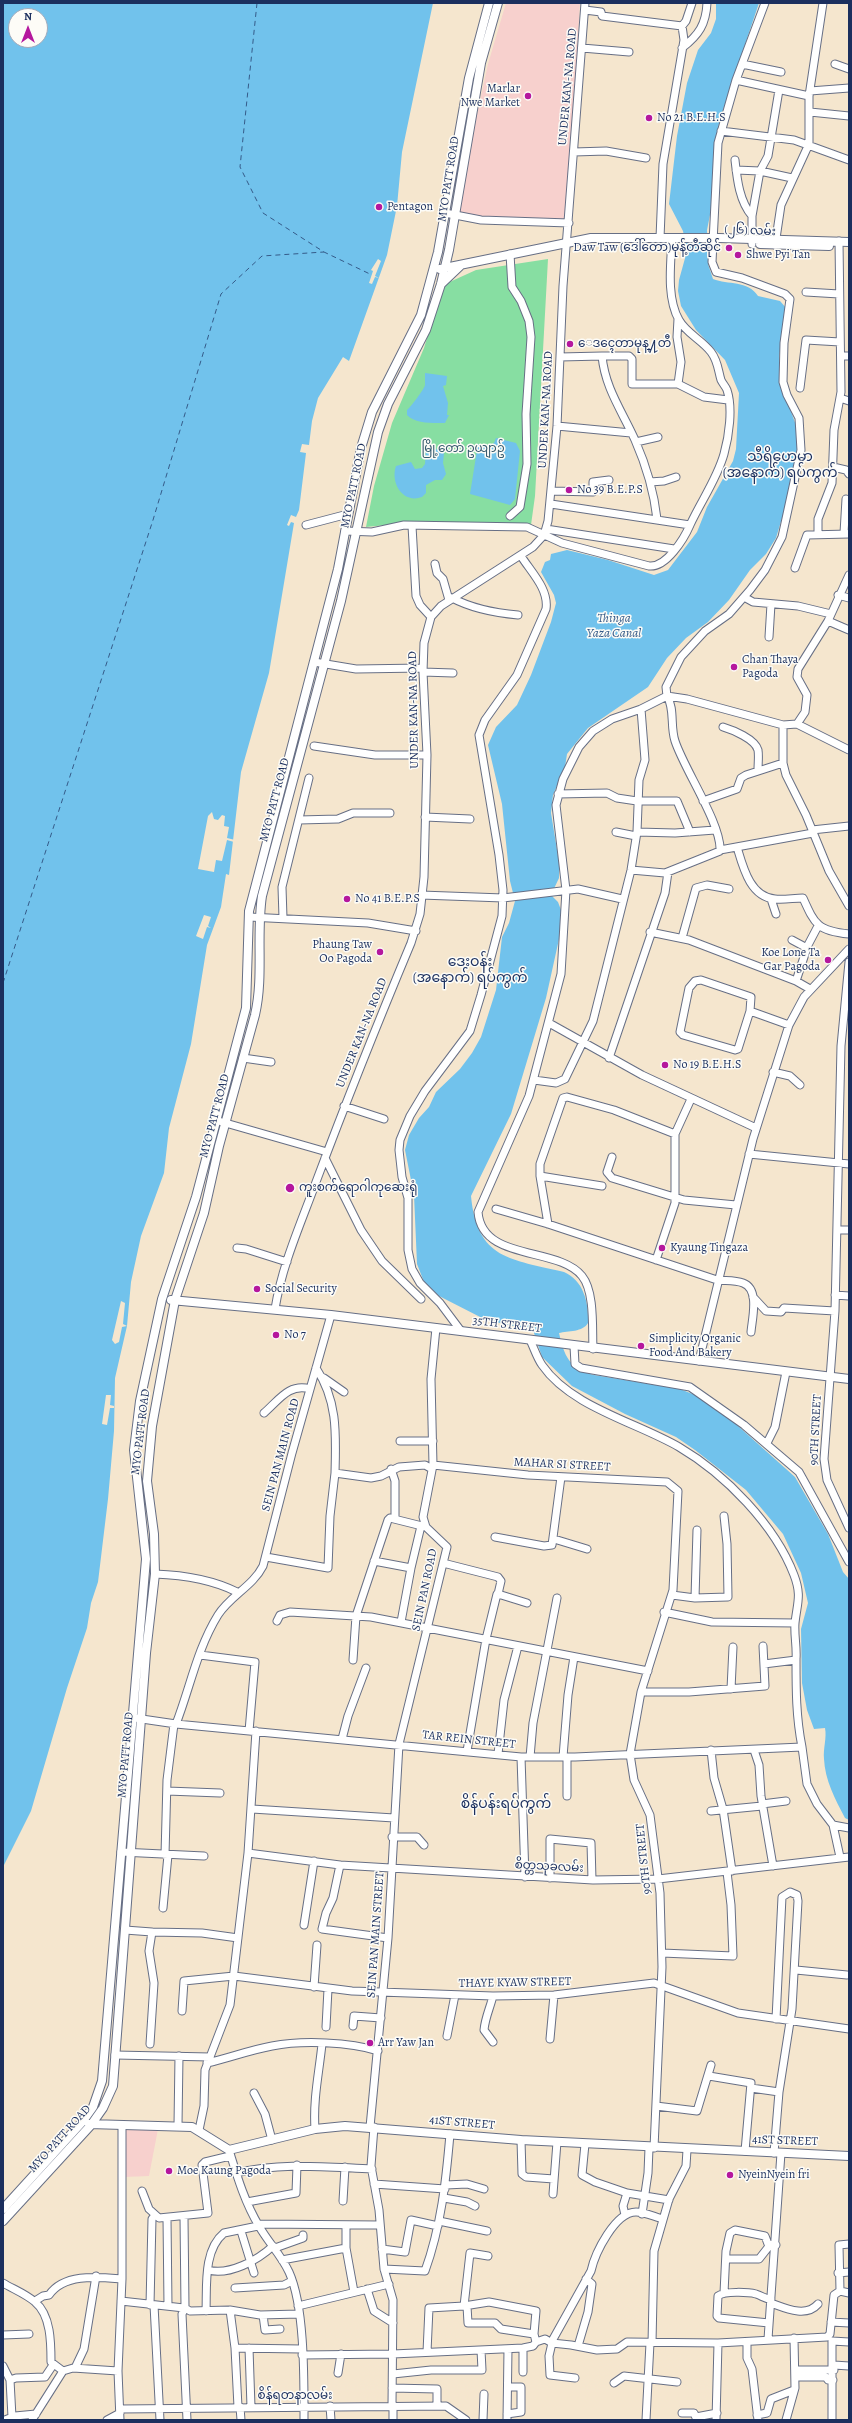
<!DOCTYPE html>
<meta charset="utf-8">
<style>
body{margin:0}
#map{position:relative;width:852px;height:2423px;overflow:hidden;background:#f5e6ce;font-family:Alegreya,serif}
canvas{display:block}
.frame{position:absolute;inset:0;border:4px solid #1b2f5e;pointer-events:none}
.north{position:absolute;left:8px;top:8px;width:40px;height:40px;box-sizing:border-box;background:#fdfcf7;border:1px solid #a3aaba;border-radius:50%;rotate:0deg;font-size:11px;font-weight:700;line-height:16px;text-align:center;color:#1b2f5e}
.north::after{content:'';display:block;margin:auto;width:14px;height:18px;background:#b5179e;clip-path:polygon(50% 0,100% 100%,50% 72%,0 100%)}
</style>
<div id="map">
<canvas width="852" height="2423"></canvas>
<div class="frame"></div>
<div class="north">N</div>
</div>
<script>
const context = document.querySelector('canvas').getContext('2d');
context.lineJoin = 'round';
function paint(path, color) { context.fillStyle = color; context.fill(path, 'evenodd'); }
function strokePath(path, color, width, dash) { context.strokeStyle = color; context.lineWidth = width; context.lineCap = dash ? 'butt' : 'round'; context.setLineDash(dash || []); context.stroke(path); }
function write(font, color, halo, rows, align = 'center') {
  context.font = font + ' Alegreya,"Noto Sans Myanmar",serif'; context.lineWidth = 3; context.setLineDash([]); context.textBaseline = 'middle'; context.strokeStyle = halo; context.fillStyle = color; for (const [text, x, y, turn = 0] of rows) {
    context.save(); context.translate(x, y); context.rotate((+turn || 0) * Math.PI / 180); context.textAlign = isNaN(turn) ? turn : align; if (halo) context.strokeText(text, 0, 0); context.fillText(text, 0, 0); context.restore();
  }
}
paint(new Path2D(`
 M506,3h74l-13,219 -108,-6 15,-88 14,-64z
 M119,2129h39l-9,47 -25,1z`), '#f7d0cd');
paint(new Path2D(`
 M548,259l-13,237 -4,29 -134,-1 -31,3 8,-41 18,-63 32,-75 19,-63 33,-15z`), '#87dea2');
paint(new Path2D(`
 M3,3h430l-31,149 -5,54 -10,49 -38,106 -6,-4 -25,41 -6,23 -3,24 -7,-1 -2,8 6,1 -7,57 -3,7 -5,-2 -4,10 2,1 2,-4 3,1 -25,150 -28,99 -12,103 -3,-1 -5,33 -14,38 -16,99 -22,84 -5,45 -23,63 -10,46 -4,44 -12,52 -1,53 -6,68 -10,83 -7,21 -4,25 -20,60 -36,123 -28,56zM16,16h24v24h-24z
 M716,3h43l-39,116 -6,28 -2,58 -5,25 1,34 5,15c15,6 35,1 45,17l22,5 7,8 -8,48 2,27 16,44 1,16 -12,61 -10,33 -10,16 -16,16 -21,30 -21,22 -22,16 -19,20 -19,29 -60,41 -21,26 -2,13 -12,28 -2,18 8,49v16l-8,17 7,7 3,8v20l-15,68 -35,116 -40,82c6,64 40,63 93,76 19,8 25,30 24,51 -5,9 -20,8 -29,10 5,22 10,36 35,42l86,14 15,6 33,22 67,60 33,57 15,38 6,7v241l-4,-2c-10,-19 -20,-38 -21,-59 -1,-11 3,-21 1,-31l-11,1 -7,-19 -5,-27 -1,-54 7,-26 -7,-30 -18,-39 -37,-44 -51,-40 -19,-13 -51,-23 -53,-28 -30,-29 -9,-27 -47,-10 -47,-24 -15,-14 -7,-18 -3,-69 -9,-45 4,-15 10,-17 10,-11 7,-15 24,-23 12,-16 9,-16 15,-47 6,-53 7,-14 6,-22 -5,-20 -8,-77 -14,-59 8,-18 21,-22 14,-30 20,-53 5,-19 -2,-8 -13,-23 4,-10 5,-2 1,-6 16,-4 41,10 46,15 14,-5 29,-38 10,-25 26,-46 3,-12 3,-56 -14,-33 -29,-30 -15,-24 -3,-15 1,-11 8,-29 -4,-20 -14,-27 8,-68 10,-53 11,-33 13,-17 5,-14z
 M425,373l22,3 -1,9 -3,1 5,17 -1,12h2l-4,8c-12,0 -30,1 -38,-8v-5c3,-2 18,-22 18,-25 0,-3 0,-8 0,-12z
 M496,438l20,5 4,8 -5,48 -5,6 -40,-11 8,-50 10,3 6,-4z
 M426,449h10l8,4 -1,10 3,11 -4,6h-7l-9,5v8l-4,4c-19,7 -32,-14 -26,-31l15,-4 4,7 7,-1 3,-4z`), '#71c2ec');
paint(new Path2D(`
 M378,259l3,2 -6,15 4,2 -4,-1 -3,7 -3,-1 4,-12 -2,-1z
 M212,812l2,7 4,1 4,-5 3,1 -1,10 5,1 -2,11 8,2 -1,2 -7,-2 -5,21 -6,-1 -2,12 -16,-3 10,-53z
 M204,915l7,2 -3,9 3,2 -4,-1 -4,12 -7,-3z
 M121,1301l4,2 -2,21 4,2 -5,1 -3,15 -4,2 -3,-4z
 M106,1395h5l-1,10 4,1v2h-4l-3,17 -5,-1z`), '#f5e6ce');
strokePath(new Path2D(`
 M257,3l-17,164 23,46 61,39 48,23
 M3,983l150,-463 68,-226 41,-38 62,-4`), '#355b89', 1, [5, 4]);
const minor = new Path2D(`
 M585,10l16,2 1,4 80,10 4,-5 6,-18
 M582,48l47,4
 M682,48c17,-13 24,-24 25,-45
 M742,64l39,8
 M835,64l14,5
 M736,80l73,16
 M810,91l39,-3
 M810,112l39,4
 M721,131l73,9 55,20
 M574,152l32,-1 40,7
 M735,160c2,18 4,41 17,56v28
 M736,170l24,1 32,7
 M445,213l36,7 88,3
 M752,216l8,-45 8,-15 11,-66
 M660,238l3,-74 21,-124 -2,-14
 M775,245l6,-40 28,-61v-48l14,-93
 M510,254l2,33 9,14 8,20 2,16 -5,77 1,50 -7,43 -10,9
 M806,292l33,2
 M602,356h27l3,3v25h46l3,-22 -4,-25 1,-18
 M841,356h8
 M560,357l42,-1c3,32 20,55 33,84 11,25 19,52 22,79
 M678,384l26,13 24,3
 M800,388l6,-48 34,2
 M840,398l9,3
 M557,426l74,7
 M636,442l22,-5
 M833,467l13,3 3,4
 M650,482l14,-1 12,-4
 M552,491l41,1v-10l16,-2
 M551,504l139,21
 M306,525l42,-11
 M412,526l4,70 4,9 11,12
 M546,529l128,20
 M345,531l27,1 32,-7 123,2 35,16 87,23c17,2 35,-27 41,-41 11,-24 27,-46 34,-71 5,-18 9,-46 3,-64 -1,-3 -4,-6 -6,-10 -3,-10 -3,-19 -10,-28 -9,-12 -25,-19 -32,-32 -13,-23 -8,-57 -7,-82
 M844,533l2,-34
 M818,534v-15l14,-36 2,-53 7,-38 -2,-151
 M435,564l2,9 6,6 6,21
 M795,568l12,-33 42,-1
 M838,595l11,3
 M744,597l9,5 45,4 33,8
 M452,598c21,11 43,15 66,17
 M828,621l21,9
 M769,637l2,-33
 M314,662l42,7 67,-1
 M423,672l30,1
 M797,724l8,-12 2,-17 -10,-18 1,-8 30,-48 21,-46
 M783,725v38l3,12 20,40 23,56 20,35
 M723,727c10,3 32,12 35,23 1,6 0,13 0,20
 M314,746l61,9h52
 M558,794l49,-1 10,5 20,3h40l13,31
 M703,801l34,-12 4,-11 5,-3 37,-12
 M425,817l45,2
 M299,820l39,-1 15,-6h37
 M812,830l37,-4
 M616,832l20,4
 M637,832l38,1 40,-3
 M737,847c6,20 13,50 38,52 9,1 19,-1 28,-1 12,27 15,33 46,36
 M720,850l93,-17
 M631,870l34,3 55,-22c2,-26 -36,-82 -45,-110 -5,-15 0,-32 -8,-45l20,3 96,26 14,-1 52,26
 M421,895l82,3 75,-9 44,10
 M771,899l5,15
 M249,917l119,6 48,8
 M283,918l-1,-31 27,-109
 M650,932l39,8 107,41 14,8
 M682,938l14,-50 11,-3 22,4
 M792,940l15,8
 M849,962l-8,84 -6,265 -11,148 3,21 22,48
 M701,980l50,17 -1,14 -12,38 -3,1 -52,-15 -3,-3 9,-44 6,-7z
 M796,981l12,-36 10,-19
 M750,1011l39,14
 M549,1023l93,52 114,53
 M243,1058l28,4
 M609,1058l56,-165 3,-21
 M773,1072l17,4 10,9
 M534,1080l22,3 9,-4 28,-58 38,-151 6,-38 2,-52 6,-20 -4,-51
 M344,1106l40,13
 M215,1120l112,32
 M749,1154l100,10
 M612,1157l-5,15 5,6 72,22 52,5
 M325,1158l36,72 21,31 39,38
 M540,1176l8,48
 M602,1186l-62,-10v-12l23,-66 4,-1 47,13 61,24
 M496,1209l52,15 169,56c8,1 18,0 26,3 17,6 9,36 8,49
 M837,1230h12
 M237,1248l9,1 41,13
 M656,1260l19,-57v-69l16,-35
 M835,1295l14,1
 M753,1297l13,14 15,1 3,-4 51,3
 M275,1309c7,-44 26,-86 41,-127 30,-80 62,-160 95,-239l9,-29 4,-37 3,-122 -4,-83 1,-29 7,-26 10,-11 92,-59 11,-12 4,-14 9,-95 6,-140 22,-283
 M461,1331l-21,-28 -20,-20 -8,-14 -4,-19v-52l-6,-21 -3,-27 1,-10 10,-24 15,-25 45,-60 11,-36 21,-79 1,-26 -4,-35 -20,-120 6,-15 32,-45 29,-66c3,-20 -15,-37 -25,-53
 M530,1340c4,8 7,18 12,25 29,42 94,57 137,82 46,27 96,78 115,128 8,21 3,28 1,48 -1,12 2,24 1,36 0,30 0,58 6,88
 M574,1346l1,18 6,4 109,19 54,38 55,47 50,90
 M593,1349c-1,-20 2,-57 -11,-73 -24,-30 -100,-14 -104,-64l51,-116 32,-122 5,-84 -10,-85 7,-26 16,-32 14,-16 19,-12 29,-10 26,-13 -1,-9 15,-30 24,-26 24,-17 21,-24 15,-20 17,-33 19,-87 -2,-32 -12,-23 -4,-13 1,-39 6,-44 -5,-5 -43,-16 -26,-6 -4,-10 6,-119 18,-63 29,-77
 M699,1361l54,-222 36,-114 15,-28 45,-48
 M316,1368c22,33 20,67 19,105
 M324,1378l20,14
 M264,1413c15,-13 25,-30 46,-24
 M400,1441h33
 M767,1443l8,-16 11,-55
 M433,1465l95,10 139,7 11,9 -5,99 -32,102 -11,62 4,26 16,35 10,78 2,74 -8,181
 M391,1469l4,12v38
 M495,1537l49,9 8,-1 9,-68
 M554,1539l33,10
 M266,1557l62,11 2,-52 5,-43 36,5 10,-2 18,-9 26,-2 7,4
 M374,1561l37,7 -10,54
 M443,1563l55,14 3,4 -3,13 29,9
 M411,1568l10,-42
 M155,1574c27,1 58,6 82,18
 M672,1595l23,3 33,-1 -1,-53 -3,-28
 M695,1598l2,-68
 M664,1612l48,10 83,1
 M277,1621l3,-6 10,-3 81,5 277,54
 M200,1655l55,7 -6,69
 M353,1660l3,-44 32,-96 2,-2 36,9
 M764,1664l32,-4
 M731,1689l2,-42
 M641,1692h48l76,-6 -2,-40
 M135,1718l41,6 345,33h54l227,-10 5,37 10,20 16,21 7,32
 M176,1724c14,-36 21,-75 42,-109 12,-19 35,-29 45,-49l29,-113 39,-138
 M342,1739l6,-23 18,-48
 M711,1750l3,28 9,31 9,62
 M754,1750l5,15 2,31 12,70
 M467,1751l19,-112 11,-45
 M498,1754l6,-54 14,-54
 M521,1757l4,120
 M530,1757l3,-34 24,-125
 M563,1757l5,-62 6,-38
 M567,1757v39
 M167,1791l53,2
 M762,1804l24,-3
 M252,1809l142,9
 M711,1811l51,-5
 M833,1825l16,3
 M392,1837h25l7,8
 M121,1852l83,4
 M248,1853l92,12 253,15 65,-1 191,-22
 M165,1855l2,-75 7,-56
 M340,1865l-7,33 -7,15 -4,16 66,9
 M550,1878v-39l41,4 1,37
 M163,1908l5,-53
 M304,1925l10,-64
 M125,1930l27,2 -3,19 5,32 -4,61
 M152,1932l50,1 36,5
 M662,1953l71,3 -2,-51 -4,-33
 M796,1970l51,5
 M314,1987l3,-42
 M493,1996c-3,12 -8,22 -9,34l9,12
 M182,2011l2,-30 50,-5 118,15 141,5 61,-1 100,-12 84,30 111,16
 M353,2026l1,-10 27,2
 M326,2027l2,-38
 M447,2036l8,-41
 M550,2039l4,-44
 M115,2055l95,2
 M207,2063c22,-5 43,-13 65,-17 30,-6 78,-4 106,5
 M709,2076l42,7 -6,68
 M751,2088l28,4
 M254,2093l11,21 7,26
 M656,2106l41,5 14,-46
 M178,2125l1,-69
 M370,2127l18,-189 11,-194 48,-197 -21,-20 -3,-10 10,-52 -2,-86 5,-51
 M374,2127l-3,39 8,44 5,59 9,31 -1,105
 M315,2129c-2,-30 4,-56 7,-85
 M199,2130l5,-24 1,-36 25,-65 18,-152 8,-122
 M521,2140l1,34 4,3 28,2
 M585,2144l-3,31 13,7 32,11 -4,13 2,9
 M229,2150c8,26 16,53 30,76 9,16 22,29 30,46 16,35 15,108 15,148
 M774,2153l5,-61 13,-83 6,-108 -1,-6 -7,-3 -8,5 -6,122
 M236,2173c46,-11 89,-6 136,-4
 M374,2184l71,5
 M446,2185l21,-1 17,5
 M142,2191l7,18 10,9 49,-5 -6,-48 3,-3 25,-6
 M627,2193l42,7
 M553,2194l4,-52
 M444,2198l23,4 8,4
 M343,2201l2,-34
 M247,2202l49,-9 1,-28
 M642,2214l6,-41 1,-25
 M184,2217l1,91 -3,6 5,106
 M167,2218l1,88
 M439,2221l48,10
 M258,2224l122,1
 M346,2225v23
 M241,2231l13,42
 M275,2248l28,-10v-3
 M382,2249l23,3 6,-32 27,6
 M726,2259h33l11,-14
 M282,2260l64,-12 8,44
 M384,2269l41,2c16,-44 21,-90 25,-137
 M208,2270c21,6 50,-10 65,-24
 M838,2273l11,-1
 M3,2283c10,6 23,11 32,19 16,13 16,41 16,60l12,9
 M235,2288l49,-3 8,-4
 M367,2289l7,22 19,12
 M840,2291l-1,-46 10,-1
 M724,2293l2,-42 4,-18 5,-3 30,6 3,8 8,1
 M35,2301l8,-5 6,-1c15,-22 49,-18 73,-16
 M121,2301l63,7
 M771,2303c14,5 35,15 47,1
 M150,2305l2,-86 3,-4
 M154,2305l6,115
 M298,2306l91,-22
 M464,2306l25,-4 47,9 -2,23 2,8
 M467,2306l1,17h27l6,6 33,5
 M185,2308l5,3 40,-1 5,38
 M230,2310l30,5 39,-1
 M206,2311c1,-24 -3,-61 18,-78l34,-7
 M263,2315l2,15 15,-1
 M831,2322l18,1
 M769,2323l-50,-5 -2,-2 1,-20c6,-5 30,-4 38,-2 7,2 8,5 15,5
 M3,2335l26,-1
 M768,2339l13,-186
 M552,2341l39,-70c4,-18 24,-59 45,-59 8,0 19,5 27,7
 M747,2342v16l5,11 6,51
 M552,2343l-3,13 1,19 25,3
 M652,2343l2,-92 15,-52 17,-33 1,-16
 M578,2346l10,-34 4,-28 -6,-5
 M249,2348l2,59
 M523,2348v24
 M427,2352l2,-44 35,-2 6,-53 18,3
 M302,2355l91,-1 130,-6 10,-2 3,-4 9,-3 7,4 19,2 26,5 20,-1 10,-7 91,1 109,-6 3,-3 4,-39 6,-4 9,2
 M834,2365l15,1
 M3,2366l7,14
 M75,2368l9,-19 12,-73
 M795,2370h39
 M338,2373l3,-19
 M393,2374l38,-4h51l-1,-20
 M795,2377h31l2,3h5
 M614,2383l10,-7 53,6
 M392,2388l45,1v17
 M393,2405v15
 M330,2406l1,14
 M238,2407l-3,-59 66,1
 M240,2407l1,13
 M120,2409l326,-3 20,14
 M682,2413h12l3,7
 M507,2414l14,-2v-25h-13
 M757,2415l10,-2 4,-14 23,-9
 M12,2417l-2,-37 6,-2 29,-1 8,-12
 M696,2417l21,-4
 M5,2420l10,-4 21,-2
 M32,2420l31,-49 10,-3 45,3
 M107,2420l13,-7
 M120,2420l-2,-49 4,-92v-153
 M483,2420l1,-26
 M507,2420l1,-71
 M646,2420l4,-77
 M716,2420l2,-77
 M786,2420l9,-32 -1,-50
 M832,2420v-79l17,1`);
const major = new Path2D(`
 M760,244l69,2
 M440,269l151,-31h128l130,4
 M441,284l20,-19
 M171,1300l160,15 518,64
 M89,2124l103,3 37,23 86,-21 30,-3 176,14 328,16
 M3,2209l80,-88 10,-14 9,-26 44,-522 -12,-109 6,-49 22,-102 34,-102 50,-189 3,-97 89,-342 23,-121 11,-36 49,-97 17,-63 31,-174 20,-75
 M3,2221l88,-96 12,-17 10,-22 33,-433 9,-79 -1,-40 -7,-53 5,-55 23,-126 29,-87 15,-67 36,-131c9,-39 1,-80 7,-119l79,-295 37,-169 10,-28 38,-74 15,-46 8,-34 32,-187 17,-60`);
strokePath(minor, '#676f85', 9);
strokePath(major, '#676f85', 10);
strokePath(minor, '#fff', 7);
strokePath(major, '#fff', 8);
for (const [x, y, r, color] of [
 [528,96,4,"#b5179e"],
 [649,118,4,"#b5179e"],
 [379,207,4,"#b5179e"],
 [729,248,4,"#b5179e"],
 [738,255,4,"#b5179e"],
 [570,344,4,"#b5179e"],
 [569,490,4,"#b5179e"],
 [734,667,4,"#b5179e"],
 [347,899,4,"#b5179e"],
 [380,952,4,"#b5179e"],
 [828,960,4,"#b5179e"],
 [665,1065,4,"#b5179e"],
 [290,1188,5,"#b5179e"],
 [662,1248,4,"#b5179e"],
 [257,1289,4,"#b5179e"],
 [276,1335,4,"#b5179e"],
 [641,1346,4,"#b5179e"],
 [370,2043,4,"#b5179e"],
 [169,2171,4,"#b5179e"],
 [730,2175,4,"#b5179e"]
]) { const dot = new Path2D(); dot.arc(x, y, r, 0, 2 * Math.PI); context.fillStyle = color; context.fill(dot); strokePath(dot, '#fdfcf7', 1.5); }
write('12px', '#1b2f5e', '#fdfcf7', [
 ["UNDER KAN-NA ROAD",568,87,-85],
 ["MYO PATT ROAD",449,179,-81],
 ["(၂၆) လမ်း",750,231,3],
 ["UNDER KAN-NA ROAD",546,410,-87],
 ["MYO PATT ROAD",354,486,-78],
 ["UNDER KAN-NA ROAD",414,710,-91],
 ["MYO PATT ROAD",275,800,-75],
 ["UNDER KAN-NA ROAD",362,1033,-68],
 ["MYO PATT ROAD",215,1116,-75],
 ["35TH STREET",507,1325,7],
 ["90TH STREET",816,1430,-87],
 ["MYO PATT ROAD",141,1432,-83],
 ["SEIN PAN MAIN ROAD",281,1455,-75],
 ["MAHAR SI STREET",562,1465,3],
 ["SEIN PAN ROAD",425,1590,-78],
 ["TAR REIN STREET",469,1740,6],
 ["MYO PATT ROAD",126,1755,-85],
 ["90TH STREET",644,1859,-96],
 ["စိတ္တသုခလမ်း",549,1867,3],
 ["SEIN PAN MAIN STREET",376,1935,-86],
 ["THAYE KYAW STREET",515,1983,-1],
 ["41ST STREET",462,2123,5],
 ["MYO PATT ROAD",60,2139,-48],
 ["41ST STREET",785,2141,2],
 ["စိန်ရတနာလမ်း",295,2396]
]);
write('12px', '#1b2f5e', '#fdfcf7', [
 ["Marlar",520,89,"right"],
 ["Nwe Market",520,103,"right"],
 ["No 21 B.E.H.S",657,118],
 ["Pentagon",387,207],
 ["Daw Taw (ဒေါ်တော)မုန့်တီဆိုင်",721,248,"right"],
 ["Shwe Pyi Tan",746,255],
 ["ေဒၚေတာမုန္႔တီ",578,344],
 ["No 39 B.E.P.S",577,490],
 ["Chan Thaya",742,660],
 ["Pagoda",742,674],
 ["No 41 B.E.P.S",355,899],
 ["Phaung Taw",372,945,"right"],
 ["Oo Pagoda",372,959,"right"],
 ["Koe Lone Ta",820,953,"right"],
 ["Gar Pagoda",820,967,"right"],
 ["No 19 B.E.H.S",673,1065],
 ["ကူးစက်ရောဂါကုဆေးရုံ",299,1188],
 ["Kyaung Tingaza",670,1248],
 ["Social Security",265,1289],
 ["No 7",284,1335],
 ["Simplicity Organic",649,1339],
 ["Food And Bakery",649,1353],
 ["Arr Yaw Jan",378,2043],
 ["Moe Kaung Pagoda",177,2171],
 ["NyeinNyein fri",738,2175]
], 'left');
write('12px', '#365b6f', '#fdfcf7', [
 ["မြို့တော် ဥယျာဥ်",463,449]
]);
write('italic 13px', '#355b89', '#fdfcf7', [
 ["Thinga",614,619],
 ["Yaza Canal",614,634]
]);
write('14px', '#1b2f5e', '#fdfcf7', [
 ["သီရိဟေမာ",780,458],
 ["(အနောက်) ရပ်ကွက်",780,474],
 ["ဒေးဝန်း",470,963],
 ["(အနောက်) ရပ်ကွက်",470,979],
 ["စိန်ပန်းရပ်ကွက်",506,1805]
]);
</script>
